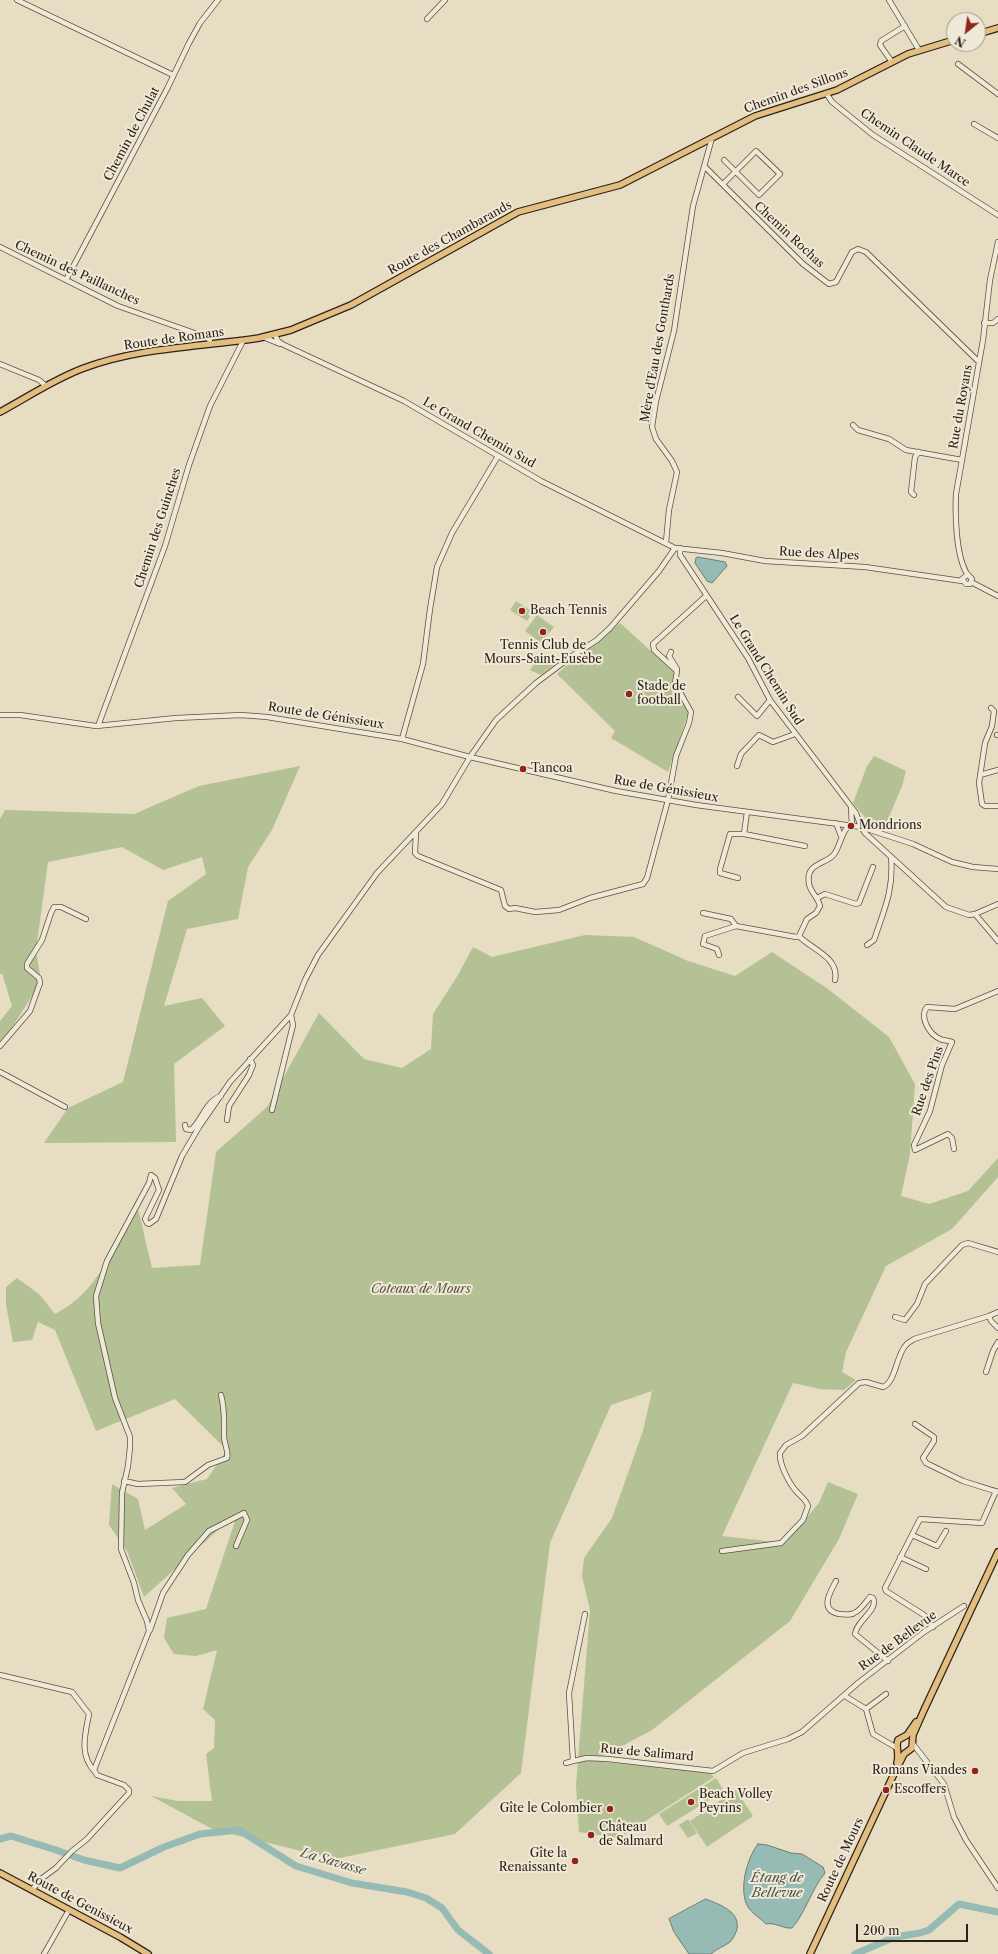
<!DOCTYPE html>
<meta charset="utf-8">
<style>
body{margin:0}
#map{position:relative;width:998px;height:1954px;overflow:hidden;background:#e6ddc2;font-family:"Libre Caslon Text",serif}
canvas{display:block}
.north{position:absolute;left:946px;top:12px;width:40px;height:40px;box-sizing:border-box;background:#efe9d7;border:1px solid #a2998b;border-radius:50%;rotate:210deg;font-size:11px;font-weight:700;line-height:16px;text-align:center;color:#2e2119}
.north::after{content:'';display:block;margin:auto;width:14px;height:18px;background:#8f2418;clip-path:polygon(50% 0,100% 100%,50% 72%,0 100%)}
.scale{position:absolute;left:856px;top:1924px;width:112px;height:18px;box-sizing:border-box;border:2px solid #2e2119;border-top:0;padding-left:5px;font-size:12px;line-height:14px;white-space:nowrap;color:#2e2119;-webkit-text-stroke:3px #efe9d7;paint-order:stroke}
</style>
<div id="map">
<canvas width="998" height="1954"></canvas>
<div class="north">N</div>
<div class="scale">200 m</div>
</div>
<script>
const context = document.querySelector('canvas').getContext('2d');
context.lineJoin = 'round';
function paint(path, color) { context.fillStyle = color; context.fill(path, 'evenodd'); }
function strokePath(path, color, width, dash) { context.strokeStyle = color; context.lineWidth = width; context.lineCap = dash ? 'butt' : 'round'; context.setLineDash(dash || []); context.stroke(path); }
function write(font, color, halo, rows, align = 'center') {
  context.font = font + ' "Libre Caslon Text",serif'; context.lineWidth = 4; context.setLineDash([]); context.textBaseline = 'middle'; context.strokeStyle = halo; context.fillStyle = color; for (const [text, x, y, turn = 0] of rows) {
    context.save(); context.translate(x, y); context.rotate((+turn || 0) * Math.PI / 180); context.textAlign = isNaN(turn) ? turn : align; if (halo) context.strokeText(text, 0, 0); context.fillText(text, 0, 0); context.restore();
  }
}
paint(new Path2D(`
 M516,601l17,11 -6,9 -17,-11z
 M537,615l17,12 -13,16 -16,-12z
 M620,623l53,48 15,43 -20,58 -57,-34 4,-7 -58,-57 17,-15z
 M540,655l16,8 -15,12 -11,-5z
 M874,756l32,15 -4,15 -19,45 -10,-4 -20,-24 14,-37z
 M300,766l-28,64 -24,37 -10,52 -51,10 -23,77 38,-8 23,28 -51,38 2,78 -132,1 24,-35 55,-26 45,-181 38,-27 -4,-17 -39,13 -41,-23 -74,15 -12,88 5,32 -41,64v-25l12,-15 -10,-33 -2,2v-156l5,-9 129,4 65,-28z
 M585,935l49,2 54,24 47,15 37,-24 56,37 61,48 26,47 -5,70 -9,42 28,8 39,-13 30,-33v19l-46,52 -66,37 -40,86 -4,20 14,8 -12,10 -24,-1 -27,-6 -71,153 63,7 34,-40 9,-21 30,12 -19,45 -49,82 -138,109 -49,26 1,6 103,9 7,6 -95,61 -40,-6 -3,-47 14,-175 -8,-34 2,-18 28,-40 31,-87 9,-40 -41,14 -61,138 -29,230 -66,61 -120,25 -121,-29 -63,-34 27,5h34l-6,-47 8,-6 1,-28 -12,-11 14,-59 -21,6 -22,-2 -10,-16 3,-20 39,-9 32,-97 -94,85 -17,-46 -18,-26 3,-41 26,15 7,31 41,-26 -14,-16 35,-9 20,-29 -52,-51 -79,32 -41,-101 -17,-8 -6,18 -19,2 -7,-37v-18l11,-9 22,16 16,20c44,-22 62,-71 81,-114l16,68 48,-3 16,-113 51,-45 52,-94 45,46 38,9 29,-19 2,-35 25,-39 15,-28 19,10z
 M716,1778l8,13 -57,35 -8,-12z
 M736,1790l17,26 -46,31 -17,-26z
 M688,1819l9,14 -9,5 -9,-13z`), '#b4c194');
const water = new Path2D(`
 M698,557l27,5 2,4 -15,17 -5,-2 -12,-18 1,-5z
 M758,1844l9,1 24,8 11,1 21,13 2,6c-14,17 -19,39 -33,55 -9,1 -16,-6 -26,-4 -5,-5 -14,-11 -18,-17 -10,-17 -1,-49 10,-63z
 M706,1899c14,6 34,12 31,30 -1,4 -4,10 -7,13 -5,4 -14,7 -19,12h-22l-15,-22 -5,-13z`);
paint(water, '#96bbb5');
strokePath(water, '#6c7d77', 1);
strokePath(new Path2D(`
 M0,1839l11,-3 45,14 28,10 36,8 44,-21 36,-13 39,-4 57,36 56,17 55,9 19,6 16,10 16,22 31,24
 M855,1954l40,-17 25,-4 9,-3 30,-26 39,8`), '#96bbb5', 7);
const minor = new Path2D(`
 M17,0l156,75
 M889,0l30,50
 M427,19l18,-19
 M892,62l-12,-17 1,-4 24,-15
 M958,64l40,30
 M826,93l6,9 41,33 125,80
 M974,124l24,14
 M704,166l99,98 26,20 7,-2 16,-30 6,-3 8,3 113,110
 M723,184l33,-33 24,23 -21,21 -35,-35
 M0,247l118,59 85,30 6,3 2,5
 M66,280l101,-191 22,-46 11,-20 18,-23
 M984,323h9l5,-4
 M275,335l3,6 6,4 120,56 137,80 134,67 47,5 43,8 100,6 97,14
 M263,337l17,7
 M0,364l39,16 7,6
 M853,425l5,5 31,9 17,11 56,10
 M914,495l-3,-3 4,-35 4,-5
 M666,542l3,-32 8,-38 -5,-11 -16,-22 -4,-12 4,-26 18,-70 19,-125 19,-68
 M680,548v7l4,6 64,97 22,42 86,113 5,14 4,6 81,74 23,8 6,-1 23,27
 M967,575l-5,4 4,5h4l2,-5c-2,-3 -4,-3 -6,-7 -10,-18 -11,-57 -10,-78l27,-154 7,-60 8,-38
 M971,582l27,14
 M671,652l-2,4 8,13
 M738,697l19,19 13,-16
 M991,708l3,3 -2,15 -7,17 -6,40 3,21 3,2h13
 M0,715h20l76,11 80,-8 65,-3 26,2 135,22 68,18 146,34 80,14 165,22 52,17 39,18 21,5 25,2
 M98,726l67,-180 24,-81 21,-59 33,-65
 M997,735h1
 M402,739l21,-75 7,-55 7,-42 15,-34 46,-77
 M737,766l4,-12 18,-19 14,7 22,-8
 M980,775l18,-5
 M851,807l1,19
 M836,823l5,13
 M416,832l-1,21 3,3 83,34 4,16 4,3 6,-1 20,4 24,-2 31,-12 53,-14 4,-6 21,-78 8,-44 13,-33 2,-11 -16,-29 2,-12 -23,-21 -1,-6 53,-48
 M744,834l61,12
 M738,878l-18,-5v-4l10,-35h14l3,-22
 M817,898l8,-4 31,10 3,-1 14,-36
 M703,913l28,6 5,7
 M975,914l23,-10
 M799,936c10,12 41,21 36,44
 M867,945l7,-5c10,-30 20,-50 17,-83
 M719,955l-2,-6 -14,-5 2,-8 31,-10 60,11 3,-1 8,-17 9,-6 4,-7c-2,-9 -9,-13 -11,-22 -4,-23 19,-19 26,-31 6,-10 6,-19 14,-28
 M0,1046l30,-35 10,-28 -1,-5 -12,-10v-4l15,-24 9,-27 3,-6h7l25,12
 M0,1072l65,35
 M272,1110l21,-85 -2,-10
 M227,1120l2,-14 20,-31 4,-10 -3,-6
 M185,1125l1,4 5,1c11,-10 15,-29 30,-34
 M954,1149l-2,-11 -4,-4 -33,16 -1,-5 16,-34 12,-46 10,-23c-4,-2 -8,-1 -12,-3 -11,-5 -21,-22 -13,-32l28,2 43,-18
 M989,1316l2,5 7,7
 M895,1317l10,3 12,-16 8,-20 37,-39 6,-2 30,9
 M986,1372l7,-21 5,-9
 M915,1424l19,13v4l-11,17 3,5 37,18 35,11
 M124,1481l14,3 47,-2 23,-17 19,-7c2,-7 -3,-14 -3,-22 0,-15 1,-27 -3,-41
 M912,1535l25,11 9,-15
 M722,1551l59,-8 22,-23 5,-14c-2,-7 -7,-9 -12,-15 -7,-8 -17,-27 -16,-38l6,-8 16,-9 57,-53 7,-1 17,5c13,-5 13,-32 23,-42 2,-3 6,-4 8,-6l75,-23 9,-4
 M900,1557l26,12
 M836,1581c-6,11 -17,29 3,33 4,0 11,2 15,-1 6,-2 12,-11 16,-16l3,1c6,12 -17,23 -18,36l33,27
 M585,1614l-16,79 4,68 14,-3 21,1 105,12 30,-18 45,-14 14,-7 56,-49 66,-51 40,-26
 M933,1627l-9,-12 -38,-24 -1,-3 35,-69 62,4 14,-32
 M150,1630l13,-37 25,-38 21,-24 35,-18 3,7 -11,26
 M0,1675l72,17 17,22c-4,21 -10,41 6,58
 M845,1696l21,13 7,25 24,14
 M866,1709l20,-15
 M913,1744l31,40 10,33 12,23 32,48
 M566,1763l7,-2
 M32,1890l9,-11 15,-11 16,-17 15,-12 42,-46v-3l-5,-5 -27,-10 -3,-5 55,-139 -2,-10 -9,-21 -4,-17 -13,-34 1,-56 6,-27 2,-19v-10l-15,-39 -17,-75 -2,-27 11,-35 42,-78 2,-8 4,3 4,12 -14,29 2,4 2,1 7,-5 26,-63 17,-29 31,-45 61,-67 14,-35 13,-25 59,-82 65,-69 28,-47 26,-37 40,-37 36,-27 25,-16 13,-12 49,-57 16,-23
 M44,1954l25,-44`);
const major = new Path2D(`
 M978,34l20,-6
 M0,412c28,-15 54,-33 84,-44 56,-21 116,-21 175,-30l32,-8 60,-25 167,-93 102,-27 135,-69 82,-26 71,-36 46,-14
 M897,1763c3,-10 -2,-16 1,-23l9,-5 9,-13
 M0,1873l120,64 28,17
 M810,1954l83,-178 11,-22 8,-6 1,-13 11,-25 74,-158`);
strokePath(minor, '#5c5043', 6);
strokePath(major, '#2e2119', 8);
strokePath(minor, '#efe9d7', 4.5);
strokePath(major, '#e3be81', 5.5);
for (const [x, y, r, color] of [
 [522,611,4,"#8f2418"],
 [543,632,4,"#8f2418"],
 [629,694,4,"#8f2418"],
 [523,769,4,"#8f2418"],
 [851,826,4,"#8f2418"],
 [975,1771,4,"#8f2418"],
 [886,1790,4,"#8f2418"],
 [691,1802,4,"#8f2418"],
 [610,1809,4,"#8f2418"],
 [591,1835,4,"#8f2418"],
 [575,1861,4,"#8f2418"]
]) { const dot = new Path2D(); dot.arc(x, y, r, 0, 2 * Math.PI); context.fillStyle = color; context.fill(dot); strokePath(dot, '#efe9d7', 1.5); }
write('12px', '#2e2119', '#efe9d7', [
 ["Chemin des Sillons",796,91,-20],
 ["Chemin de Chulat",132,134,-62],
 ["Chemin Claude Marce",915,148,34],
 ["Chemin Rochas",789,235,43],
 ["Route des Chambarands",450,238,-29],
 ["Chemin des Paillanches",77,273,25],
 ["Route de Romans",174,339,-8],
 ["Mère d'Eau des Gonthards",658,348,-80],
 ["Rue du Royans",961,407,-80],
 ["Le Grand Chemin Sud",479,433,30],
 ["Chemin des Guinches",158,528,-72],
 ["Rue des Alpes",819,554,3],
 ["Le Grand Chemin Sud",766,670,58],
 ["Route de Génissieux",326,716,9],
 ["Rue de Génissieux",666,789,10],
 ["Rue des Pins",928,1081,-71],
 ["Rue de Bellevue",898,1641,-36],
 ["Rue de Salimard",647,1753,5],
 ["Route de Mours",841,1860,-65],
 ["Route de Genissieux",80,1903,28]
]);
write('12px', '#2e2119', '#efe9d7', [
 ["Beach Tennis",530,611],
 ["Tennis Club de",543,646,"center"],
 ["Mours-Saint-Eusèbe",543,660,"center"],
 ["Stade de",637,687],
 ["football",637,701],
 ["Tancoa",531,769],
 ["Mondrions",859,826],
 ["Romans Viandes",967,1771,"right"],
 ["Escoffers",894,1790],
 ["Beach Volley",699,1795],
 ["Peyrins",699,1809],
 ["Gîte le Colombier",602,1809,"right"],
 ["Château",599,1828],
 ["de Salmard",599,1842],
 ["Gîte la",567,1854,"right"],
 ["Renaissante",567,1868,"right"]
], 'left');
write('italic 12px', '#56513e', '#efe9d7', [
 ["Coteaux de Mours",421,1290]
]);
write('italic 13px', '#4d4f48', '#efe9d7', [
 ["La Savasse",333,1862,16],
 ["Étang de",777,1878],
 ["Bellevue",777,1893]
]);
</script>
